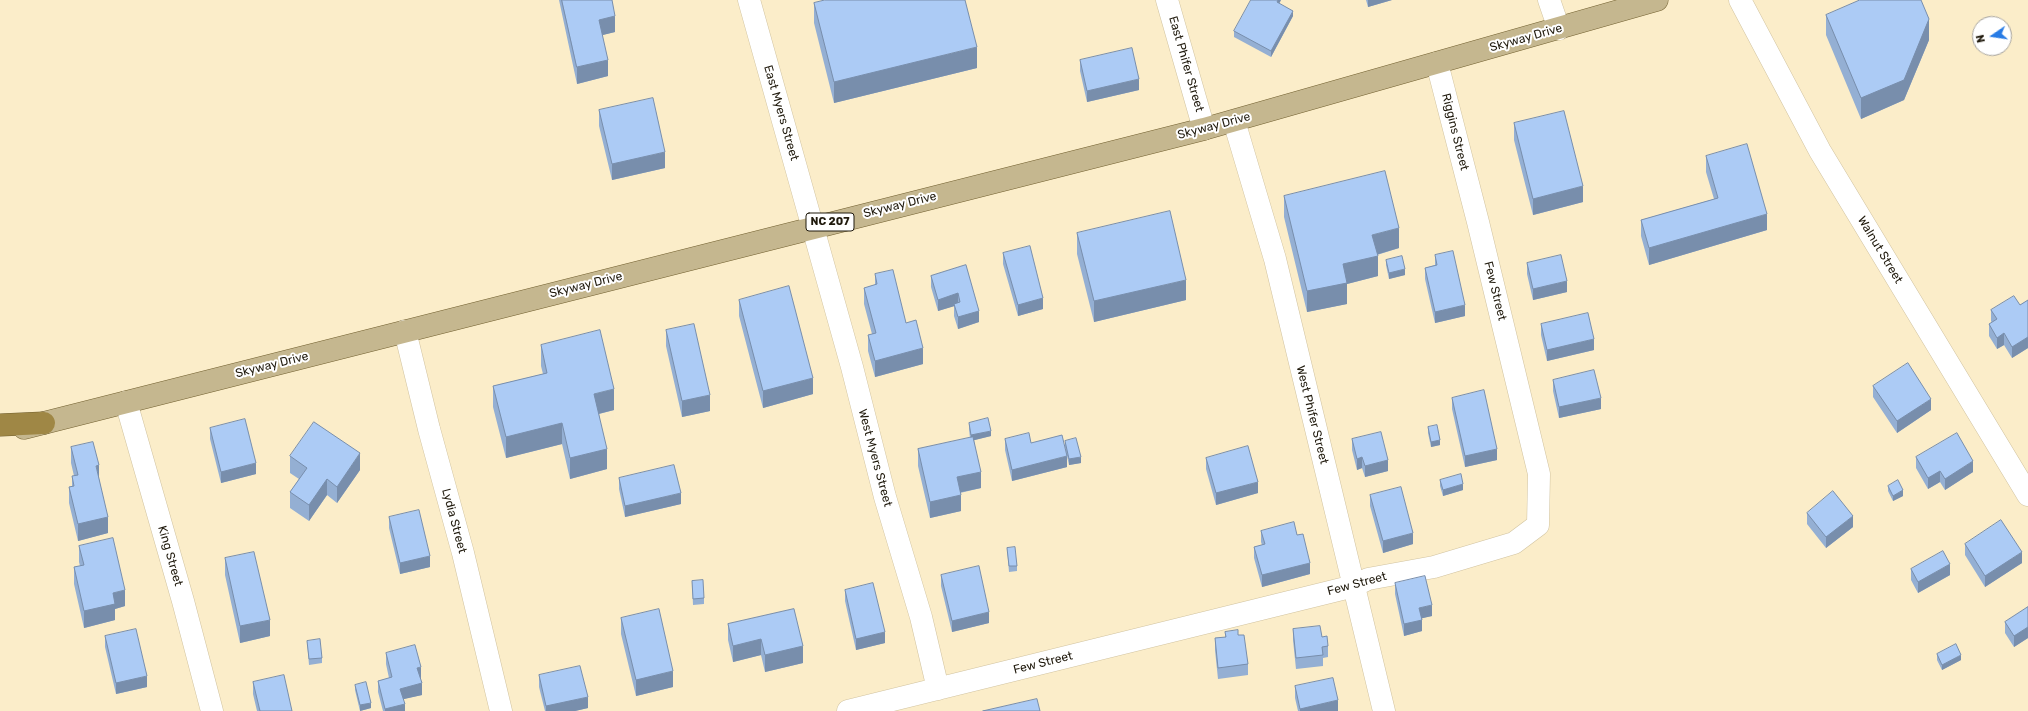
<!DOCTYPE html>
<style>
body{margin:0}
#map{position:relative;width:2028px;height:711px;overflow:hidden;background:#fbedc9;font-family:Rubik,sans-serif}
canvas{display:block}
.north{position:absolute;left:1972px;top:16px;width:40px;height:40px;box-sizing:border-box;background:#fff;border:1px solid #a6a39e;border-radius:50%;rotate:257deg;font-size:11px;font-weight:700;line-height:16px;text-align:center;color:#201a0d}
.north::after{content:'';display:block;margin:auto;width:14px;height:18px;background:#277be5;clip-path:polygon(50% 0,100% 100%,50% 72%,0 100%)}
</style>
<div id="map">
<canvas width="2028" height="711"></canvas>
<div class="north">N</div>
</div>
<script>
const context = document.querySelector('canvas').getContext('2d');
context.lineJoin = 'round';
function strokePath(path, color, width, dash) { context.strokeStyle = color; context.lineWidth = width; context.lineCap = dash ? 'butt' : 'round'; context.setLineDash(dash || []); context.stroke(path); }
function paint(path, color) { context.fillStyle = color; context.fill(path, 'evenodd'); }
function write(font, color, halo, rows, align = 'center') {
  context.font = font + ' Rubik,sans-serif'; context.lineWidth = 4; context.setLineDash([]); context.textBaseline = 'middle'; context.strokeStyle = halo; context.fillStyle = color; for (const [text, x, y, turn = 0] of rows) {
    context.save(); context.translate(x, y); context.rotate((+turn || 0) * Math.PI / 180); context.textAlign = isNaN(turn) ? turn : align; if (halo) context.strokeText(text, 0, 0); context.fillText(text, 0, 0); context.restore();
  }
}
const minor = new Path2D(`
 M749,0l103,367 33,130 36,120 17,72
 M1167,0l37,129
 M1549,0l10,29
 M1740,0l80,151 208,344
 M1234,121l41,138 109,452
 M405,331l24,98 34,124 38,158
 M126,402l57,199 29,110
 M848,711l506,-125 14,-7 66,-12 80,-24 24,-18 1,-51 -61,-252 -41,-159`);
const major = new Path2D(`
 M24,428l1180,-299 453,-129`);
const highway = new Path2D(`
 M0,425l44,-2`);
strokePath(minor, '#d1c3a0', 23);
strokePath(major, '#736131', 23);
strokePath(highway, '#736131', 23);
strokePath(minor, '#fff', 22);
strokePath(major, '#c5b78f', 22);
strokePath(highway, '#9f8745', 22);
paint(new Path2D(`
 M559,0h53l3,32 -13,3 6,41 -31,8z
 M1281,0l-2,3 14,13 -22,41 -37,-20v-6z
 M1366,0h26l-24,7z
 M814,3l163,65 -143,35 -20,-80z
 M1826,15l103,25 -25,60 -43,19 -35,-84z
 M1080,60l59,30 -52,12 -7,-31z
 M599,110l66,58 -53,12 -13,-54z
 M1514,123l69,79 -50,13 -19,-75z
 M1706,156l61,74 -118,35 -8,-29v-16l73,-21 -8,-27z
 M1284,196l115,52 -22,7 1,21 -31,8v20l-40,8 -23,-95z
 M1077,233l109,67 -92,22 -17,-68z
 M1003,253l40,56 -25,7 -15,-52z
 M1435,255l30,61 -30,7 -10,-44v-11l10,-3z
 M1386,260l19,15 -16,4 -3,-14z
 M1527,263l40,29 -34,8 -6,-26z
 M966,265l13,57 -21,7 -4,-13v-10l-16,5 -7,-24v-11z
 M875,274l31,49 17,41 -48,13 -7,-26v-16l4,-1 -8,-30v-16l11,-3z
 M739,300l74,94 -50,14 -24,-92z
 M2028,300v48l-16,10 -8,-13 -7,4 -8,-13v-12l3,-1 -1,-2v-11l29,-5z
 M1541,324l53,26 -47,11 -6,-26z
 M666,330l44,81 -28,6 -16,-71z
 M541,345l73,65 -15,4 8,55 -37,10 -8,-35 -56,14 -13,-51v-21l50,-12 -2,-8z
 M1553,380l48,29 -42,9 -6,-27z
 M1873,386l58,24 -34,23 -24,-36z
 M1452,398l45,62 -32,7 -13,-58z
 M969,423l22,13 -17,4 7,48 -21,5 1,18 -31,7 -12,-52v-17l52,-11 -1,-9z
 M1428,427l12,18 -9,2 -3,-14z
 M210,428l46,46 -35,9 -11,-44z
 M1005,439l62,28 -55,14 -7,-31z
 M1352,439l36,32 -23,6 -3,-9 -5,2 -5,-20z
 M1065,441l16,22 -12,2 -4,-18z
 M71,447l28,31 9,55 -30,8 -9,-38v-16l3,-1v-10h2l-3,-13z
 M290,456l70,14 -23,33 -10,-8 -18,26 -19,-13v-16l9,-13 -9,-6z
 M1916,457l57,15 -28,18 -5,-8 -12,7 -12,-21z
 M1206,458l52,35 -42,12 -10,-36z
 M619,478l62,26 -56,13 -6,-28z
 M1440,480l23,10 -20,6 -3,-10z
 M1888,486l15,10 -10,5 -5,-10z
 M1370,495l43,49 -30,9 -13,-47z
 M1807,513l46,14 -27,21 -19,-24z
 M389,517l41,50 -30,7 -11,-46z
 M1261,531l36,4 13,39 -48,13 -8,-29v-11l8,-2 -1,-3z
 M1965,544l57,19 -37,24 -20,-32z
 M79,546l46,60 -10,3v11l-31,8 -10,-44v-17l6,-1 -1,-4z
 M1007,548l10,18v5l-8,1z
 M225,558l45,78 -30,7 -15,-68z
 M1911,569l39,6 -32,18 -7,-13z
 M941,575l48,48 -37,9 -11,-46z
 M692,581l12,17v6l-11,1z
 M1395,583l37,33 -10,2v13l-18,5 -9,-42z
 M845,590l40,53 -29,7 -11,-49z
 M2028,607v31l-14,9 -9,-14v-11z
 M794,609l9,54 -38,9 -4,-17 -28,7 -5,-22v-16z
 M621,618l52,69 -37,9 -15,-62z
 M1293,629l29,8 6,9v11l-5,1v8l-27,3 -3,-29z
 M1225,632l13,3 10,29v11l-30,4 -3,-29v-12l10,-1z
 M105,636l42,51 -31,7 -11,-47z
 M307,641l15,17v5l-13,2z
 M386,653l35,25h-1l2,17 -19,4 2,12h-22l-5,-19v-11l11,-3 -3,-14z
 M1937,654l24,6 -19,10 -5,-10z
 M539,675l49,33 -13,3h-30l-6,-24z
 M253,682l39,29h-35l-4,-17z
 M355,685l16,23 -11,3 -5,-21z
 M1295,686l43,25h-40l-3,-13z`), '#94afd3');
paint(new Path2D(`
 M1278,0h3l-4,8v-6z
 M1368,0h24l-24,7z
 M1293,11v5l-22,41v-6z
 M615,16v16l-16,4v-16z
 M1929,19v21l-25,60 -43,19v-21z
 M977,47v21l-143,35v-21z
 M608,60v16l-31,8v-17z
 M1139,79v11l-52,12v-11z
 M665,152v16l-53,12v-16z
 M1583,186v16l-50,13v-16z
 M1767,214v16l-118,35v-17z
 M1399,228v20l-27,8v-21z
 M1378,256v20l-31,8v20l-40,8v-21l36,-27z
 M1405,269v6l-16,4v-6z
 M1186,280v20l-92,22v-21z
 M1567,281v11l-34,8v-11z
 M958,293v12l-20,6v-11z
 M1043,298v11l-25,7v-11z
 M1465,305v11l-30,7v-11z
 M979,311v11l-21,7v-12z
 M2004,333v12l-7,4v-11z
 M2028,337v11l-16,10v-11z
 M1594,339v11l-47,11v-11z
 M923,348v16l-48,13v-16z
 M813,378v16l-50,14v-17z
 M614,389v21l-20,5v-21z
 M710,395v16l-28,6v-16z
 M1601,398v11l-42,9v-11z
 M1931,399v11l-34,23v-12z
 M562,423v21l-56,14v-21z
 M991,431v5l-20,5v-6z
 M1440,440v5l-9,2v-5z
 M607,449v20l-37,10v-21z
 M1497,449v11l-32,7v-11z
 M360,453v17l-23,33v-16z
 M1067,456v11l-55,14v-11z
 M1081,457v6l-12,2v-6z
 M1362,457v11l-5,2v-11z
 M1388,460v11l-23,6v-11z
 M1973,461v11l-28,18v-11z
 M256,463v11l-35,9v-11z
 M99,465v16l-3,-15z
 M1940,471v11l-12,7v-11z
 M981,472v16l-24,5v-16z
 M327,479v16l-18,26v-16z
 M1258,482v11l-42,12v-12z
 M1463,484v6l-20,6v-6z
 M1903,490v6l-10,5v-5z
 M681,493v11l-56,13v-11z
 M961,495v16l-31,7v-16z
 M1853,516v11l-27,21v-11z
 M108,517v16l-30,8v-17z
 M1413,533v11l-30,9v-12z
 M2022,552v11l-37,24v-11z
 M430,556v11l-30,7v-11z
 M1310,563v11l-48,13v-12z
 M1950,564v11l-32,18v-11z
 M125,590v16l-10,3v11l-31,8v-17l29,-18z
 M1432,605v11l-13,3v-11z
 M989,612v11l-37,9v-11z
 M270,620v16l-30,7v-17z
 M1422,620v11l-18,5v-12z
 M2028,627v11l-14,9v-11z
 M885,632v11l-29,7v-11z
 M761,639v16l-28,7v-16z
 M803,646v17l-38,9v-17z
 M1961,655v5l-19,10v-5z
 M421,667v11l-4,1v-11z
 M673,671v16l-37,9v-16z
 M147,676v11l-31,7v-11z
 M422,683v12l-22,5v-11z
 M588,697v11l-13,3h-29v-5z
 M1338,700v11h-38v-2z
 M371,703v5l-11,3v-6z
 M405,704v7h-20v-2z`), '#788eac');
const building = new Path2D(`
 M562,0h50l3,16 -16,4 9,40 -31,7z
 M825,0h140l12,47 -143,35 -20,-79z
 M1251,0h27l-1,2 16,9 -22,40 -37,-20z
 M1860,0h61l8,19 -25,61 -43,18 -35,-83z
 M1132,48l7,31 -52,12 -7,-31z
 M653,98l12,54 -53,12 -13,-54z
 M1564,111l19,75 -50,13 -19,-76z
 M1747,144l20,70 -118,34 -8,-28 77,-22 -12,-42z
 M1385,171l14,57 -27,7 6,21 -35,8 4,19 -40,8 -23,-95z
 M1170,211l16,69 -92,21 -17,-68z
 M1030,246l13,52 -25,7 -15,-52z
 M1453,251l12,54 -30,7 -10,-44 12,-3 -2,-10z
 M1561,255l6,26 -34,8 -6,-26z
 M1402,256l3,13 -16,4 -3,-13z
 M966,265l13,46 -21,6 -4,-13 6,-2 -2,-9 -20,7 -7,-24z
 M893,270l13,53 10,-3 7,28 -48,13 -7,-26 8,-2 -12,-45 13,-4 -2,-10z
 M789,286l24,92 -50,13 -24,-91z
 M2014,296l6,9 8,-5v37l-16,10 -8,-14 -7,5 -8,-14 8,-5 -6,-9z
 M1588,313l6,26 -47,11 -6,-26z
 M694,324l16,71 -28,6 -16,-71z
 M600,330l14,59 -20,5 13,55 -37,9 -8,-35 -56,14 -13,-51 54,-13 -6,-28z
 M1908,363l23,36 -34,22 -24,-35z
 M1594,370l7,28 -42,9 -6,-27z
 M1484,390l13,59 -32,7 -13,-58z
 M988,418l3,13 -20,4 -2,-12z
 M245,419l11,44 -35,9 -11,-44z
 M314,422l46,31 -23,34 -10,-8 -18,26 -19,-13 17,-24 -17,-12z
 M1437,425l3,15 -9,2 -3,-15z
 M1381,432l7,28 -23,6 -3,-9 -5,2 -5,-20z
 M1029,433l2,10 31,-8 5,21 -55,14 -7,-31z
 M1957,433l16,28 -28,18 -5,-8 -12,7 -12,-21z
 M973,437l8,35 -24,5 4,18 -31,7 -12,-53z
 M1076,438l5,19 -12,2 -4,-18z
 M93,442l6,23 -3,1 12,51 -30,7 -9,-37 5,-1 -2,-10 6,-1 -7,-28z
 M1248,446l10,36 -42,11 -10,-35z
 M674,465l7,28 -56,13 -6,-28z
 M1461,474l2,10 -20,6 -3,-10z
 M1898,480l5,10 -10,6 -5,-10z
 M1401,487l12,46 -30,8 -13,-46z
 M1833,491l20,25 -27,21 -19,-24z
 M419,510l11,46 -30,7 -11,-46z
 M2001,520l21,32 -37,24 -20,-32z
 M1294,522l3,13 6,-1 7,29 -48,12 -8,-28 11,-3 -4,-13z
 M113,538l12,52 -12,3 2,11 -31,7 -10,-44 10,-2 -5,-19z
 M1015,547l2,19h-8l-2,-18z
 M1943,551l7,13 -32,18 -7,-13z
 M254,552l16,68 -30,6 -15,-68z
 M979,566l10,46 -37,9 -11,-46z
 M1425,576l7,29 -13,3 3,12 -18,4 -9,-41z
 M703,580l1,18 -11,1 -1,-18z
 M873,583l12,49 -29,7 -11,-49z
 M2028,607v20l-14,9 -9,-14z
 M659,609l14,62 -37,9 -15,-62z
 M794,609l9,37 -38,9 -4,-16 -28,7 -5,-22z
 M1320,626l2,11 5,-1 1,10 -6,1 1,8 -27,3 -3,-29z
 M136,629l11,47 -31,7 -11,-47z
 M1238,630v5h6l4,29 -30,4 -3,-30 11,-1 -1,-5z
 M320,639l2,19 -13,1 -2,-18z
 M1956,644l5,11 -19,10 -5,-11z
 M415,645l6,22 -4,1 5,15 -22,6 5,15 -20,5 -7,-28 14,-4 -6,-24z
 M580,666l8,31 -42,9 -7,-31z
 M284,675l8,36h-32l-7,-29z
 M1333,678l5,22 -38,9 -5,-23z
 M366,682l5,21 -11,2 -5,-20z
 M1037,699l3,12h-57z`);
paint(building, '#accbf5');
strokePath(building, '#788eac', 1);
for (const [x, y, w] of [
 [830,222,48]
]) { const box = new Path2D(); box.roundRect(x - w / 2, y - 9, w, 18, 3); context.fillStyle = '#fff'; context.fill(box); strokePath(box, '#201a0d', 1); }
write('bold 11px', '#201a0d', null, [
 ["NC 207",830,222]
]);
write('12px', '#201a0d', '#fff', [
 ["Skyway Drive",1526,38,-16],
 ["East Phifer Street",1186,64,74],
 ["East Myers Street",781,113,74],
 ["Skyway Drive",1214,126,-15],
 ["Riggins Street",1455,132,76],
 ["Skyway Drive",900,205,-14],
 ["Walnut Street",1880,250,59],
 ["Skyway Drive",586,285,-14],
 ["Few Street",1495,291,76],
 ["Skyway Drive",272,365,-14],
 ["West Phifer Street",1312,415,76],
 ["West Myers Street",875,458,75],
 ["Lydia Street",454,521,75],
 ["King Street",170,556,74],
 ["Few Street",1357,584,-15],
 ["Few Street",1043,663,-14]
]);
</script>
